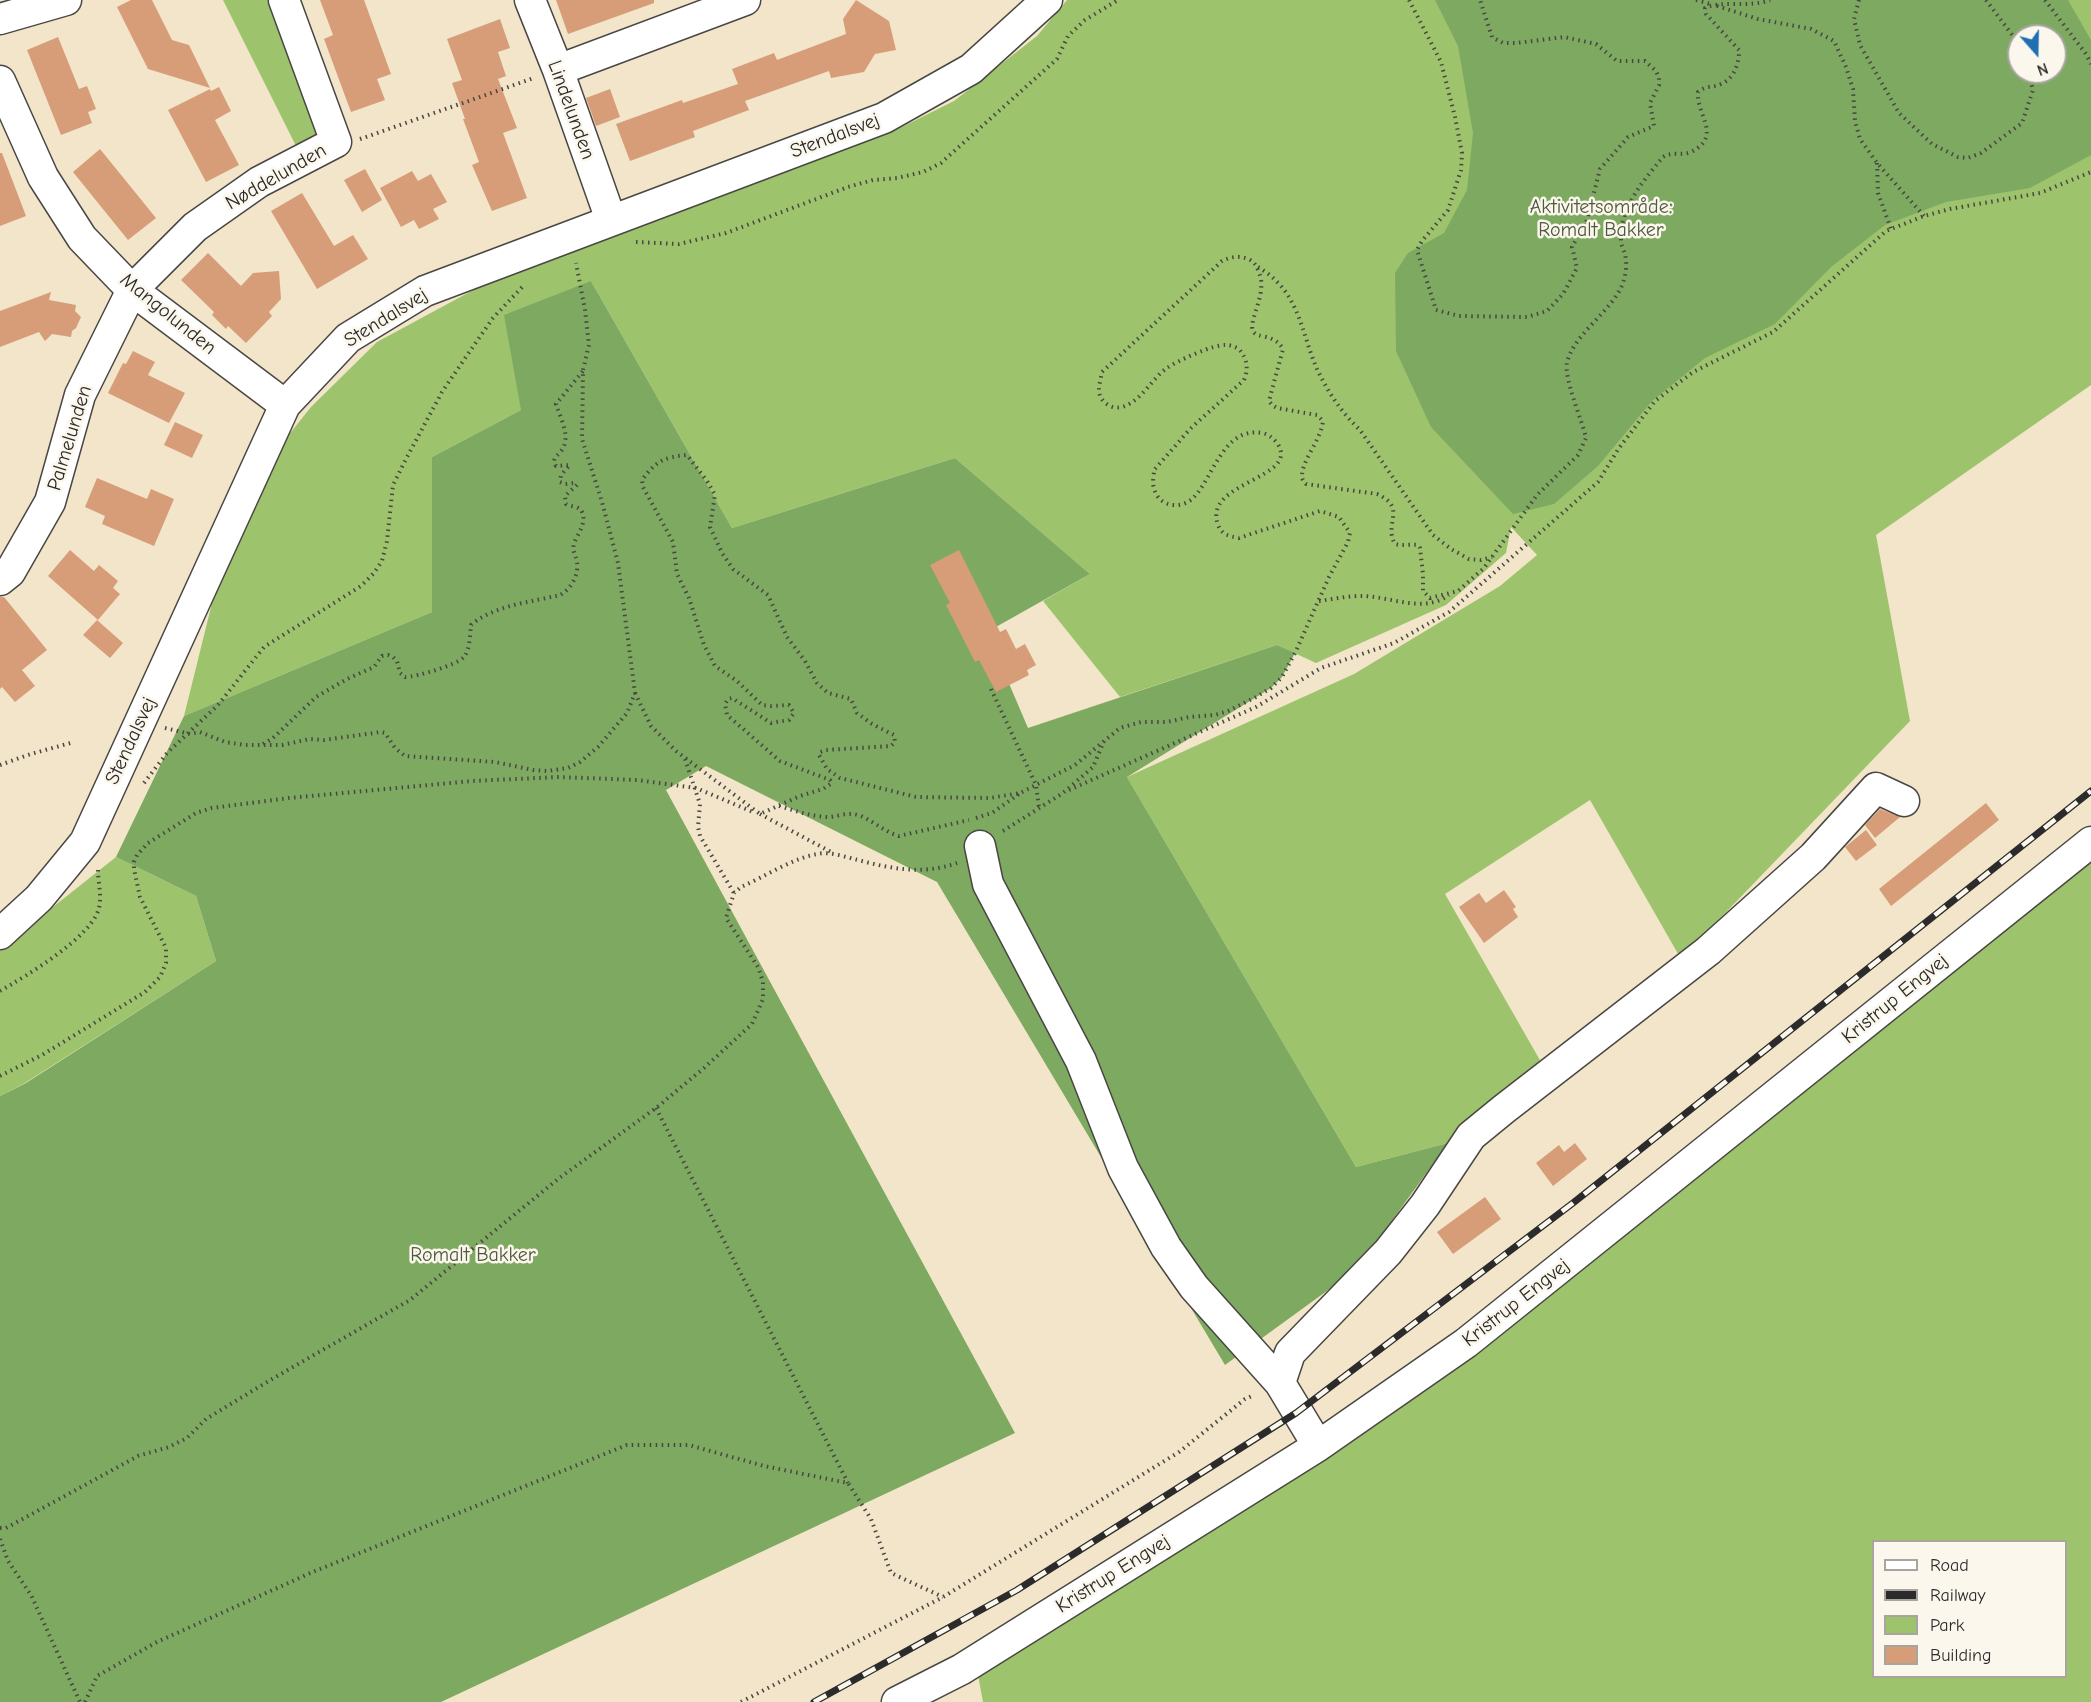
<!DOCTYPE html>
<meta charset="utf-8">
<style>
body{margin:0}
#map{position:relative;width:2091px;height:1702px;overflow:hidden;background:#f2e5ca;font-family:"Comic Neue",sans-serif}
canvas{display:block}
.legend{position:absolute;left:1872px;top:1540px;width:195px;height:138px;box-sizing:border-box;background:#fbf7ec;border:2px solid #a8a59f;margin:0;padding:8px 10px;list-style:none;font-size:18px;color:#2b2b2b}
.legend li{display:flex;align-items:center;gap:12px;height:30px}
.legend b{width:30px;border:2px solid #a8a59f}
.north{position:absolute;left:2007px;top:24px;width:60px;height:60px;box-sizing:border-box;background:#fbf7ec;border:2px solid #a8a59f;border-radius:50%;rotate:160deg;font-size:16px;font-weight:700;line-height:24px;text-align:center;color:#2b2b2b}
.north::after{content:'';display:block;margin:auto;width:21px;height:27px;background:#1f6fb2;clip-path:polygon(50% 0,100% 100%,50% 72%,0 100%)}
</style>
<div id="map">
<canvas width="2091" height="1702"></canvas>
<ul class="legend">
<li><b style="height:8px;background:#fff"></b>Road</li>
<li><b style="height:8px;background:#2b2b2b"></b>Railway</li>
<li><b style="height:16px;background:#9ec36d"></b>Park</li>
<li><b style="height:16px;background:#d79d79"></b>Building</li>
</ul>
<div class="north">N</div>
</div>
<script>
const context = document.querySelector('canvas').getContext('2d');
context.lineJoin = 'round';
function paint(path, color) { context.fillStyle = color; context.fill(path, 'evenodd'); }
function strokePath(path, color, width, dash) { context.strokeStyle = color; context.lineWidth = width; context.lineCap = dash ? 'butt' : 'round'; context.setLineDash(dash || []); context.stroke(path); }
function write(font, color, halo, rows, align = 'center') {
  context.font = font + ' "Comic Neue",sans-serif'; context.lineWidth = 5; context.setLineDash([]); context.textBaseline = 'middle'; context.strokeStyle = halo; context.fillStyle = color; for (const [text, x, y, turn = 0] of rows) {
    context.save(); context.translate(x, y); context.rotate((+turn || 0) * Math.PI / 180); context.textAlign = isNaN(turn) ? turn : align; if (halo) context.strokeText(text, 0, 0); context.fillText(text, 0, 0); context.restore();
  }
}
paint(new Path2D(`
 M223,0h54l44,132 -6,8 -17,10z
 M1067,0h1024v385l-215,150 34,186 -229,238 -91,-159 -145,94 96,168 -93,81 -92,24 -229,-390 227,-103 146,-88 37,-31 -26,-28 -5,26 -60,52 -130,58 -39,-18 -157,52 -77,-96 47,-27 -135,-116 -223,70 -141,-247 -70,129 -89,47v155l-248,104 31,-125 68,-149 28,-35 66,-65 113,-61 116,-45 288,-105 60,-30 83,-65zM2019,36h36v36h-36z
 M116,857l80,39 20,65 -191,122 -25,13v-147z
 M2091,861v841h-1108l-5,-27 484,-310zM1874,1542h192v134h-192z`), '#9ec36d');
paint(new Path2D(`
 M1435,0h633l23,40v115l-61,33 -84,14 -61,23 -54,42 -56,57 -70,34 -53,43 -54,65 -44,38 -41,10 -82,-87 -35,-76 -1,-78 13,-20 36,-20 23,-43 6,-57 -15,-87zM2019,36h36v36h-36z
 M591,281l141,247 223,-70 135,116 -103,58 41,96 249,-83 18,8 -13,24 -11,11 -144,89 229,390 92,-24 -91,126 -132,96 -288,-483 -231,-116 -40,24 349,643 -574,269h-441v-606l26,-13 190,-122 -20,-65 -80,-39 68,-141 248,-104v-155l89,-47 -17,-95z`), '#7ea960');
paint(new Path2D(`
 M131,0h21l20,40 17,5 21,43 -62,-19 -31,-62z
 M320,0h44l27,74 -14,5 8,21 -34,12 -27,-73 9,-4z
 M556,0h98v3l-86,31z
 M856,0l33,21 7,29 -21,4 -11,18 -33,6 -2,-7 -84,30 4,9 -56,21 2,6 -65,24 -14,-37 66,-24 1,3 55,-19 -6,-15 42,-16 3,7 69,-26 -3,-15z
 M500,19l10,29 -12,4 8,24 -8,3 19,49 -14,5 24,65 -35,13 -20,-46 7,-3 -16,-43h2l-13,-36 10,-3 -15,-41z
 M58,37l21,52 8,-3 9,23 -8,3 4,11 -31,12 -34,-85z
 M219,87l12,24 -16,9 24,45 -33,17 -38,-72 42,-21 1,2z
 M610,89l10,28 -24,9 -10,-28z
 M100,149l56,69 -28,22 -55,-68z
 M0,153h2l24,63 -26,10z
 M365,169l17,31 -20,12 -18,-32z
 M412,171l6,10 13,-7 16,28 -14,7 6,10 -20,10 -5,-9 -13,7 -21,-39z
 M302,193l32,53 19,-11 15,24 -51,30 -46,-78z
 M208,253l33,33 12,-13 26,-2 2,28 -12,13 3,4 -26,27 -18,-17 -2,3 -14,-14 2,-3 -33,-32z
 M51,292l-2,8 27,5 -1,6 6,6 -5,11 -4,3 -1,6 -19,-3 -7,7 -6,-9 -39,15v-36z
 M133,351l22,11 -7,13 37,18 -16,30 -61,-30 15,-30 3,1z
 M175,422l28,13 -11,23 -28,-13z
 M97,478l50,21 4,-10 23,10 -20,47 -52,-22 3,-8 -20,-9z
 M70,550l24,21 5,-6 19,16 -5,7 7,6 -22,26 -50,-44z
 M959,550l41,82 6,-3 10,20 9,-5 11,21 -9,5 2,5 -33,17 -17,-32 -4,2 -29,-57 4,-2 -20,-38z
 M0,597h4l43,53 -25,20 13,16 -20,16 -13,-15 -2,2z
 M97,620l26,23 -13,15 -27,-23z
 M1986,803l13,17 -108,86 -12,-17z
 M1880,809l20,8 -25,21 -10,-13z
 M1866,830l11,15 -21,16 -11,-14z
 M1504,890l12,17 -3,2 5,8 -34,26 -25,-36 20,-14 7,10z
 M1575,1143l12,16 -34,27 -17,-23 23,-18 5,7z
 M1485,1197l16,22 -48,35 -16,-22z`), '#d79d79');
const minor = new Path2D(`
 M530,0l28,70 53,150
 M0,19l66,-19
 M558,70l187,-70
 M0,81l43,96 39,61 50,52 153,115
 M0,580l10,-8 40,-70 30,-107 52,-105 63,-63 64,-45 77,-40 -52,-142
 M980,846l8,38 93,177 42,107 43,79 28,40 86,96
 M0,934l39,-36 46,-56 200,-437 63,-67 77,-47 459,-173 87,-49 76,-69
 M1318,1446l-38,-63 10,-30 98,-101 37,-47 46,-69 33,-27 204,-158 105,-94 63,-69 28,13
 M897,1702l65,-33 356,-223 148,-103 625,-501`);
strokePath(minor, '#494743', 33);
strokePath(new Path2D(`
 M1409,0l32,62 14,55 7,36 -1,17 -13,40 -26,31 -5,9 19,60 23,6 68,1 20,-6 16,-17 14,-26 -5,-21 15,-27 13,-51 28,-32 26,-11 -4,-23 9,-18v-7l-3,-7 -11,-10h-28l-21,-17 -32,-7 -48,6h-13l-11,-6 -12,-37
 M1696,0l14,4
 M1859,0l-5,19 6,26 39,68 33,31 26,13 10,1 13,-5 41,-30 11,-33 -5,-18
 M1986,0l33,44
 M2045,0l41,54 5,10
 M1717,6l41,13 53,10 23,12 12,26 7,22 2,32 5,18 17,24 47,53
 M360,139l174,-61
 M1877,163l1,30 13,36
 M636,242l43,2 47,-11 122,-46 25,-7 24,-2 26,-6 18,-9 116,-104 11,-23 17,-16 33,-20
 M1258,267c6,4 13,8 18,14 24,22 28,59 41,88 11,23 24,43 43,61l73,105 18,14 18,10 12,1 11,-3
 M1319,601c14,-2 28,-5 42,-5 30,0 61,18 88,-1
 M991,689l45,96 3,23
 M635,693l16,33 25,25 84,63 40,-18 23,-7 9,-6 -2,-3 -50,-19 -53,-46 -2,-11 3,-5 4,-1 39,25 18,-3 5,-7 -5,-8 -18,1 -9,-1 -25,-24 -22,-15 -11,-21 -15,-47 -12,-24 -4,-32 -30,-55 -1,-7c14,-19 22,-23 45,-25l20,26 8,14 -5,32 12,26 11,16 35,26 19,42 18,24 12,22 11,10 23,6 6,14 15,11 22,11 1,7 -4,4 -65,4 -6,2 -1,3 8,14 13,9 76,19 74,1 30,-5 55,-28 45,-37 21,-6h26l22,-5 26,-2 13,-4 28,-14 15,-9 11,-11 13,-24 34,-76 19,-35 2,-9 -11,-16 -19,-6 -81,27c-10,-2 -17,-3 -21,-13 -16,-44 84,-46 59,-82 -4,-5 -9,-9 -15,-10 -39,-7 -49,46 -69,65 -12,12 -35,9 -39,-10 -2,-5 0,-13 0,-18l36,-41 54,-49c5,-12 3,-21 -5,-31 -4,-2 -8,-4 -13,-4 -12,-1 -49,16 -59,23 -16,11 -25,33 -45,39 -11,3 -23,-6 -23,-17 0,-6 2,-12 3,-18l120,-111c8,-4 17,-6 26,-2 7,3 9,8 11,14 9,19 -11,48 -6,58 4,8 21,2 30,18l-14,52 3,4 5,3 40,7 6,6c-2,19 -21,39 -21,55 0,4 2,5 4,8l71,10c31,14 6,30 18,50 8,2 14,0 23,1l2,3 3,26v17l7,7 28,-7 26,-23 53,-73 41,-40 8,-17c-4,-18 -22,-59 -19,-75 5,-25 38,-48 51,-70 7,-11 10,-26 7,-39 -1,-4 -4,-9 -4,-13 -2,-33 23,-61 42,-84 9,-6 18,-1 28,-5 32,-16 5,-37 7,-60 8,-7 15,-4 23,-8 14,-6 18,-21 18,-34l-33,-36 -1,-6c15,-8 46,0 65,-8
 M165,728l25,6 10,-2 25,10 20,3h37l28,-6 14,1 57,-8 4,1 10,15 10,8 90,6 38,8 15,1 20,-3 12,-6 18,-15 29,-34 8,-20 -17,-130 -16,-61 -20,-63 1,-69 6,-25 -4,-35 -9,-47
 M263,744l9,-5 44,-42 31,-18 27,-12 8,-11 6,-1 5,2 4,4 3,12 5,4c11,0 52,-12 59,-20 6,-7 6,-23 7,-32 23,-20 61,-23 89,-30 11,-6 19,-20 17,-33 -1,-7 -5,-10 -3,-18 3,-10 13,-20 8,-32 -2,-6 -11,-5 -16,-8l-1,-8 12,-11 -3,-2 -9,1 -5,-2 1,-7 9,-10 -14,1c-6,-9 5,-11 8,-20 5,-13 -4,-29 -8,-42l27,-33
 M685,759l15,45 -2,23 2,9 34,57
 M0,765l31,-11 43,-12
 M144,783l23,-30 51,-48 46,-58 97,-61 13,-13 8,-12 5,-20 6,-56 14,-28 35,-65 28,-41 23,-33 31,-33
 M1069,790l187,-83 65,-39 73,-25 55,-31 149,-130 21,-34 36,-47 38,-29 80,-40 113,-101 38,-15 26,-7 90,-16 51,-21
 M779,806c17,5 33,11 51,11 9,-1 18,-5 28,-2 15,5 26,17 41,21l70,-16
 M760,814l73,39
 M976,818l16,-5 27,-19
 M1003,831l60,-38 30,-26 11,-26
 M0,991c26,-15 92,-54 99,-83 3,-12 -1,-26 -1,-38
 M0,1076l42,-21 103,-63 15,-15 6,-14v-15l-26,-51 -6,-28v-7l3,-7 11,-12 48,-30 16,-5 77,-10 183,-17 87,-4 78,3 59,8 57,24
 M656,1108l192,375
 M0,1528h6l132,-72 31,-9 18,-9 19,-19 66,-40 138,-79 148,-121 98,-71 48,-40 48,-44 11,-25v-17l-5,-15 -32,-49 8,-25 7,-6c23,-10 52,-29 76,-33 13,-3 28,3 41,6 34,9 65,15 99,3
 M0,1539l8,22 23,34 49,107
 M85,1702l12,-26 60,-34 158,-71 312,-126h62l75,21 84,17 23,36 20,54 52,24
 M741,1702l202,-105 236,-145 66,-53 9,-4`), '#494743', 4, [1.5, 4.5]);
strokePath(minor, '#fff', 30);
const rail = new Path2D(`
 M814,1702l203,-112 279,-177 277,-210 518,-412`);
strokePath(rail, '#2b2b2b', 7);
strokePath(rail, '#fbf7ec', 4.5, [14]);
write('20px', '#2b2b2b', '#fbf7ec', [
 ["Lindelunden",571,110,70],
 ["Stendalsvej",835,136,-21],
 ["Nøddelunden",276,177,-30],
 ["Mangolunden",168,314,39],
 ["Stendalsvej",386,318,-32],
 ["Palmelunden",70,438,-73],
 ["Stendalsvej",131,741,-65],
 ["Kristrup Engvej",1895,999,-39],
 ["Kristrup Engvej",1516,1303,-38],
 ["Kristrup Engvej",1113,1574,-32]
]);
write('20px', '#4e593f', '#fbf7ec', [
 ["Aktivitetsområde:",1601,207],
 ["Romalt Bakker",1601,230],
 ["Romalt Bakker",473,1255]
]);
</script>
